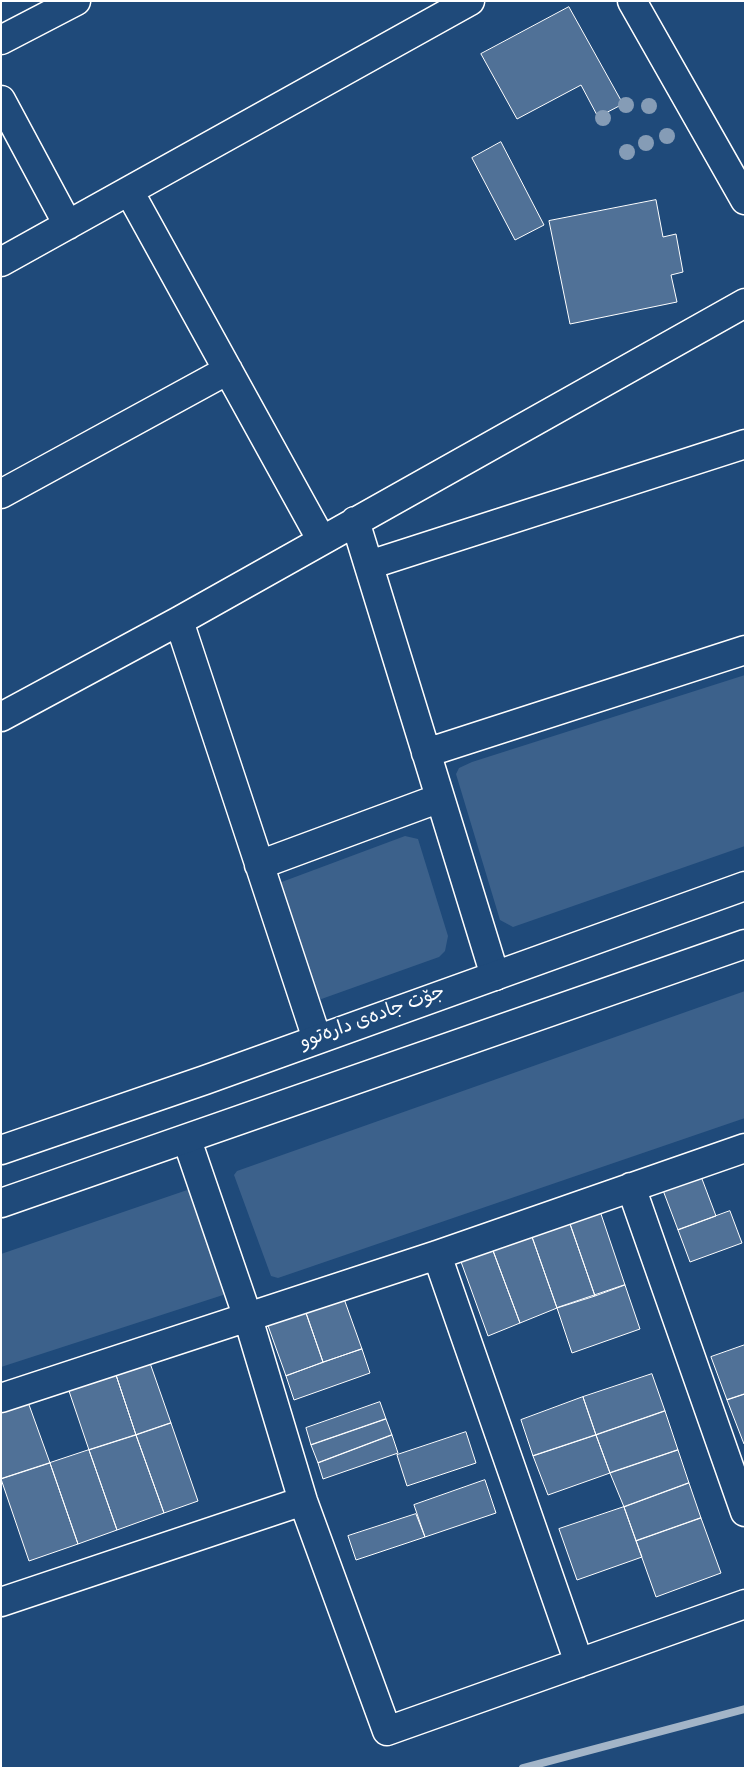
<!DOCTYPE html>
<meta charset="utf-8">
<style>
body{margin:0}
#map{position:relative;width:746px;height:1769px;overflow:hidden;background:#1f4a7a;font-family:"Gochi Hand",sans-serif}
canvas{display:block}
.frame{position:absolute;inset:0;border:2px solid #fff;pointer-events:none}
</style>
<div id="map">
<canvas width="746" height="1769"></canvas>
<div class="frame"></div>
</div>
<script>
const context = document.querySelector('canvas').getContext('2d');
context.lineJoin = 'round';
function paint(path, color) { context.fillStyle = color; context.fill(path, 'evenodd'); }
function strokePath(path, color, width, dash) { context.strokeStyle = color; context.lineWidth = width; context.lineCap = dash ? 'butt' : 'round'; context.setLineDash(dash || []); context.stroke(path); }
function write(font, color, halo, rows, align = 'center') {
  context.font = font + ' "Gochi Hand","Playpen Sans Arabic",sans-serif'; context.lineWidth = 4; context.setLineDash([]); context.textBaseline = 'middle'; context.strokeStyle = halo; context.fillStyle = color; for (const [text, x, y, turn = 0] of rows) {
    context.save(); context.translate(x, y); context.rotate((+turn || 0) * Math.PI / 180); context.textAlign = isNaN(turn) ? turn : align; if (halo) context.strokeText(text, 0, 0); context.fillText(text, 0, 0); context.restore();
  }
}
paint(new Path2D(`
 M745,675v171l-232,81 -13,-7 -44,-146 3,-6 13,-6z
 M405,836l13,3 30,97 -3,15 -6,6 -126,45 -34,-119z
 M745,991v127l-467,160 -7,-2 -37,-101 3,-4z
 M193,1188l35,100 -5,7 -222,72v-113z`), '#3c618b');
strokePath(new Path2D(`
 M523,1768l222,-59`), '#a3b5c8', 8);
const building = new Path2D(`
 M569,7l54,97 -25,13 -17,-32 -64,34 -36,-65z
 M501,142l43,83 -29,15 -43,-82z
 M656,200l7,37 13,-3 7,38 -12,3 6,27 -107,22 -21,-103z
 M699,1171l17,45 -38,14 -17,-45z
 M600,1211l25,74 -30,11 -26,-75z
 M730,1211l12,32 -52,19 -12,-32z
 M569,1221l26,75 -38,12 -26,-74z
 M531,1234l26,74 -37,15 -28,-75z
 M492,1248l28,75 -32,13 -28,-77z
 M625,1285l15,44 -68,24 -15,-45z
 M343,1296l19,53 -39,13 -18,-52z
 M305,1310l18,52 -37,14 -19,-53z
 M745,1345v49l-18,6 -16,-43z
 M362,1349l8,24 -76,27 -8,-24z
 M150,1363l21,60 -35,12 -20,-60z
 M652,1374l13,37 -69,24 -13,-38z
 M116,1375l20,60 -47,15 -20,-59z
 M745,1394v50h-1l-17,-44z
 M583,1397l13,38 -63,21 -12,-36z
 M28,1402l22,61 -49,16v-69z
 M380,1402l6,17 -75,26 -5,-17z
 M665,1411l13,39 -68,23 -14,-38z
 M386,1419l6,16 -74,28 -7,-18z
 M171,1423l27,78 -34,12 -28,-78z
 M466,1432l10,31 -69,23 -10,-31z
 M136,1435l28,78 -47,17 -28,-80z
 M392,1435l6,18 -75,26 -5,-16z
 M596,1435l14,38 -62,22 -15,-39z
 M89,1450l28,80 -39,14 -28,-81z
 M678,1450l11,33 -65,24 -14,-34z
 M50,1463l28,81 -49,17 -28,-82z
 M485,1480l11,33 -71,24 -11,-32z
 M689,1483l12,35 -65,23 -12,-34z
 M624,1507l18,50 -65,23 -18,-51z
 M416,1514l9,23 -69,23 -8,-24z
 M701,1518l20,55 -65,24 -20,-56z`);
paint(building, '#507197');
strokePath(building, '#fff', 1);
const minor = new Path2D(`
 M632,1l113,199
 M1,40l75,-39
 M1,100l67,125
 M129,191l192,348
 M1,262l469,-261
 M1,494l227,-124
 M355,521l140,455
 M369,565l376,-121
 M179,621l138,418
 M1,717l178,-96 566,-318
 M426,753l319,-103
 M259,865l181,-67
 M187,1140l61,178 55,183 84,230 358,-127
 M631,1187l114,325
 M437,1255l142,408
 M1,1398l436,-143 308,-107
 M1,1602l302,-101`);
const secondary = new Path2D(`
 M1,1150l204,-70 540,-194
 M1,1203l744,-259`);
strokePath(minor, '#fff', 31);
strokePath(secondary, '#fff', 31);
strokePath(minor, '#1f4a7a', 28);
strokePath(secondary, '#1f4a7a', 28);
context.fillStyle = '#859cb6';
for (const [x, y] of [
 [626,105],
 [649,106],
 [603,118],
 [667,136],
 [646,143],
 [627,152]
]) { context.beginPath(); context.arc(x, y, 8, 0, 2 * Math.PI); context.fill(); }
write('19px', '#fff', '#1f4a7a', [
 ["جۆت جادەی دارەتوو",373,1019,-20]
]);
</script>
